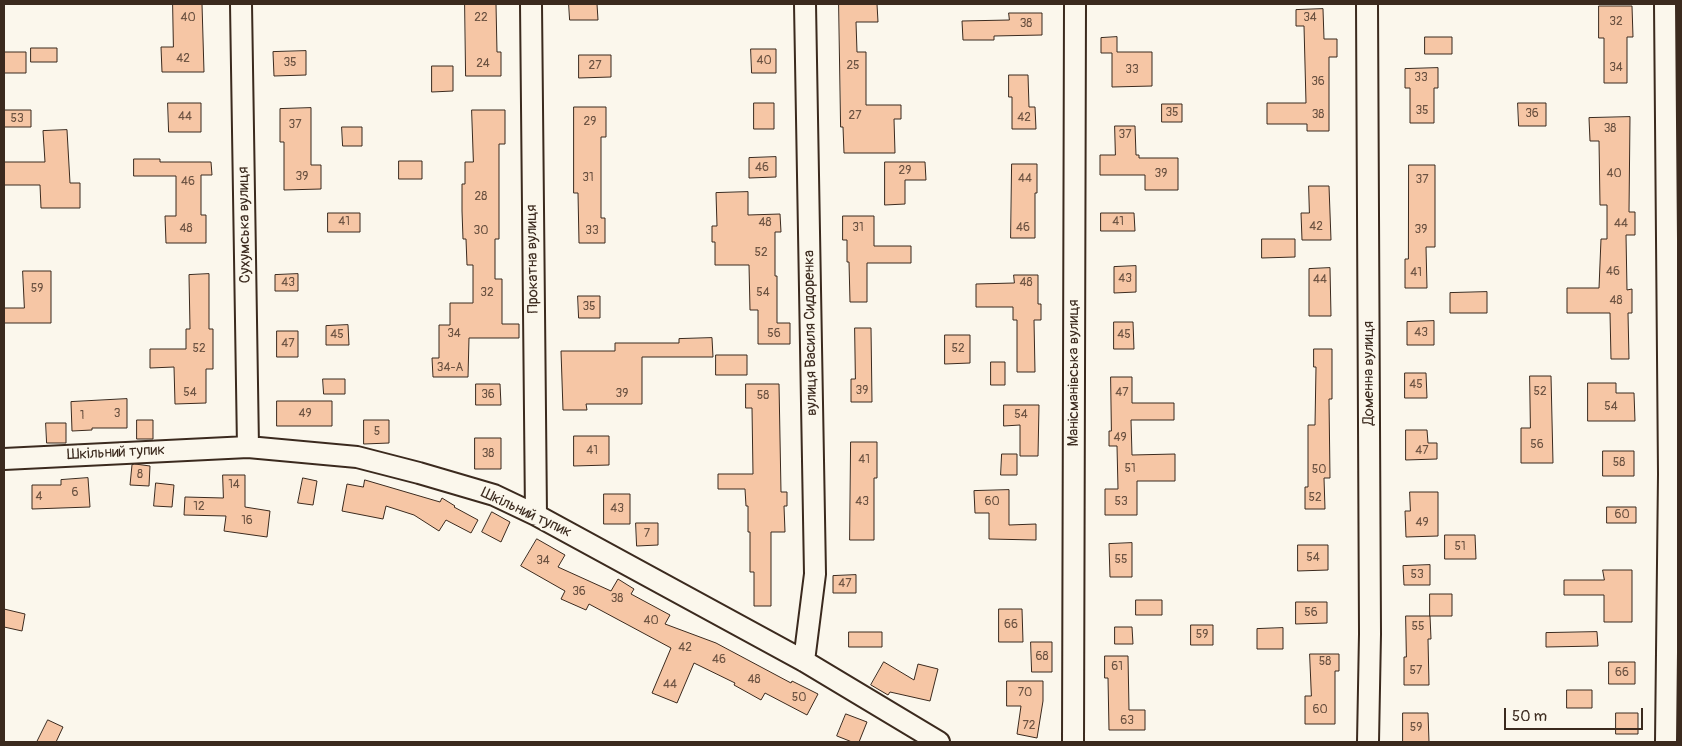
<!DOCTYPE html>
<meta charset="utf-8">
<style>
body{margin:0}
#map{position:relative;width:1682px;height:746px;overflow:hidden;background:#fbf7ec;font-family:Pangolin,sans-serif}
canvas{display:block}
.frame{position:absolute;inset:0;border:5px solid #3b2a1e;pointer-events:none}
.scale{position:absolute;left:1504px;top:708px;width:139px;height:22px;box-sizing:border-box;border:2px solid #3b2a1e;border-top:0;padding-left:6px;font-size:15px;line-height:18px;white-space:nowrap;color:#3b2a1e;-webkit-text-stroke:4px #fbf7ec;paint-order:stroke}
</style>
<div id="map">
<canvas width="1682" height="746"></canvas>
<div class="frame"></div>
<div class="scale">50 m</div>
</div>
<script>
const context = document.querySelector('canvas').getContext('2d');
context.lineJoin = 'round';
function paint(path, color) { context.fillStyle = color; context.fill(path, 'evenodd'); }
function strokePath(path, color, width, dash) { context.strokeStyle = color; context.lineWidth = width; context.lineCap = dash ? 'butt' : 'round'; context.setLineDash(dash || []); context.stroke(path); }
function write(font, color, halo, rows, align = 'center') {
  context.font = font + ' Pangolin,sans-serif'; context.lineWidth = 4.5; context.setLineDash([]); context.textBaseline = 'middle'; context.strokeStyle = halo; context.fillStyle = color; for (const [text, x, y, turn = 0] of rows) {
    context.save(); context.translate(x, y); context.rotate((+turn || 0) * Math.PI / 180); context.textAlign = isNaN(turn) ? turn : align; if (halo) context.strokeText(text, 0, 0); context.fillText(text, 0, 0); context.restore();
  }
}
const building = new Path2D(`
 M173,4h29l2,68h-42l-1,-25h12z
 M465,4h31l1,48h4v24h-35z
 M569,4h28l1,16h-28z
 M839,4h38l1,18h-22l1,30h9v53h35v14h-7l1,34h-51l-1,-26h-2z
 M1599,6h33l1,31h-6v46h-23v-45h-5z
 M1323,9l1,30h13v18h-8v74h-22v-7h-40v-21h39l-2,-77h-8v-16z
 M1009,13h33v22l-48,1v4h-31l-1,-19 47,-1z
 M1117,37v15h35v34l-40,1v-34h-11v-15z
 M1425,37h27v17h-27z
 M31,48h26v14h-26z
 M751,49h25v24h-24z
 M306,51v24l-32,1 -1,-24z
 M4,52h22v21h-22z
 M579,55h32v22l-32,1z
 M432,66h21v25l-21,1z
 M1438,68v20h-4v35h-24v-35h-5v-19z
 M1009,75h19l1,32h6l1,22h-24v-32h-3z
 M168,103h33v29h-32z
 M754,103h20v26h-20z
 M1518,103h28v23h-27z
 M1162,104h20v18h-20z
 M574,107h32v30h-5v81h4v25h-26l-1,-50h-4z
 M311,108v57h10v24l-37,1v-48h-4v-33z
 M4,110h27v17h-27z
 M472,110h33v34h-6v95h-4v40h7v45h17v14h-50l-1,39h-35l-1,-19h7v-33h11v-22h23v-38h-6l-1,-26h-3l-1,-28v-27h3v-22h8z
 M1630,117l-1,95h6v23h-9l1,55 5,-1v24h-4l1,46h-18l-1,-46h-43v-25h32l2,-49h6v-34h-7l-1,-64h-9l-1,-23z
 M1115,126h20l1,29h3v3h39v32h-33v-15h-45v-20h15z
 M342,127h20v19h-19z
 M67,130l3,53h10v25h-39l-1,-23h-36v-23h41l-2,-31z
 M776,157v20l-27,1v-20z
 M134,159h26v3h51l1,13h-11v40h5v28h-40l-1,-27h11v-40h-42z
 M399,161h23v18h-23z
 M885,162h40l1,18h-21v24l-20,1z
 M1012,164h25v29h-2v45h-24z
 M1409,165h26v82h-9l1,41h-22v-29h3z
 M1309,186h20l2,54h-29l-1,-27h8z
 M748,192v23l32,-1 1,18h-6v44h2v47h13v21h-32v-34h-8l-1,-45h-34v-23h-3v-16h5l-1,-33z
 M328,213h32v19h-32z
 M1101,213h33l1,18h-34z
 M843,216h31v30h37v17h-44v39h-17l-1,-40h-2v-22h-4z
 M1262,239h33v18l-33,1z
 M1136,266v26l-22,1v-26z
 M1330,268l1,48h-22v-47z
 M23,271h28v52h-47v-15h20z
 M209,274v55h4v40h-7v34l-31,1 -1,-37 -24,1v-19h36v-20h4l-1,-54z
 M298,274v17h-23v-16z
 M1014,275h24v29h3v16h-7l1,52h-18v-52h-4v-13h-37v-23l38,-1z
 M1487,292v21h-37v-20z
 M578,296h22v22h-21z
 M1434,321v24h-27v-23z
 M1114,322h19l1,27h-20z
 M348,325l1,20h-23v-19z
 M855,328h16l1,74h-21v-23h4z
 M277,331h21v26h-21z
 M945,335h25v28l-25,1z
 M712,338l1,19h-71v47h-56l1,6h-24l-2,-59h54v-8h64v-4z
 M1314,349h18v50h-3l1,79h-6l1,31h-20v-22h3v-62h7l1,-58h-2z
 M716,355h31v20h-31z
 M991,362h14v23h-14z
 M1405,373h21l1,25h-22z
 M1530,376h21l2,87h-32v-35h9z
 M1111,377h21v26h42v17h-43l1,35 43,-1v27h-38v34h-32v-26h13l-1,-43h-8v-15h2z
 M323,379h22v15h-21z
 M1588,383h28v10h18l1,28h-47z
 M476,384h24l1,21h-25z
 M746,384h33l2,108h6v14h-3l1,26h-14v74h-17v-34h-4v-40h-2v-26h-2l-1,-17h-27v-15h35l-1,-66h-6z
 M127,399v29h-35v2l-20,1 -1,-29z
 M277,401h55v25h-55z
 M1004,405h35l-1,51h-18v-31l-16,1z
 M137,420h16v19h-16z
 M364,420h25v23l-25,1z
 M46,423h20v20h-19z
 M1406,430h21l1,13h9v16l-31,1z
 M574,436h35v29l-35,1z
 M475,438h26v31h-26z
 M851,442h26v36h-3v62h-24z
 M1603,451h31v25h-31z
 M1002,454h15v21h-16z
 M135,464l15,2 -1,20 -19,-1 2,-20z
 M223,475h22v32l25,4 -3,26 -43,-6 2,-15 -42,-1 1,-18 38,1z
 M88,478l2,29 -58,2v-24h29v-5z
 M303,478l14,3 -4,24 -15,-2z
 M365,480l75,22 2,-4 13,8 -1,1 24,13 -7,13 -25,-13 -7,11 -25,-16 -28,-9 -3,13 -41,-8 5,-27 16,3z
 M156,483l18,2 -2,22 -18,-1z
 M1009,490v35l27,-1v16l-47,-1v-26h-14l-1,-22z
 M1410,492h28v44l-32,1 -1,-26h5z
 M604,494h26v30h-26z
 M1607,507h29v16h-29z
 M492,512l18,10 -9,20 -19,-10z
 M636,523h22v22l-21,1z
 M1445,535h30l1,24h-31z
 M537,539l28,16 -7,12 53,24 7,-12 16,10 -3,5 39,21 -5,9 51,19 75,40 1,-2 26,13 -11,21 -42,-22 -4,7 -27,-15 1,-2 -41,-20 -17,40 -25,-10 19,-45 -82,-44 -3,6 -25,-11 4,-8 -44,-25z
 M1132,543v34h-22l-1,-33z
 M1298,545h30v25l-30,1z
 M1430,565v20h-26l-1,-19z
 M1603,570h29v52h-28v-27h-40v-15h40z
 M856,575v18h-23v-17z
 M1430,594h22v22h-22z
 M1136,600h26v15h-26z
 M1296,602h31v21l-31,1z
 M4,609l21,5 -3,17 -18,-4z
 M999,609h23l1,33h-24z
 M1406,616h24l1,23h-3l1,46h-25v-28h2z
 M1191,625h22v20h-22z
 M1115,627h17l1,17h-18z
 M1283,628v21h-26v-20z
 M849,632h33v15h-33z
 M1597,632l1,14 -52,1v-14z
 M1031,642h21v30h-20z
 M1310,654h29v17h-4v53h-30v-28h6z
 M1105,656h23l1,54h16v20h-36l-1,-52h-3z
 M884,662l30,18 4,-16 20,5 -8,32 -40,-9 -2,3 -17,-10z
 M1609,662h26v22h-26z
 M1007,681h36v20l-6,37 -20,-4 4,-28h-14z
 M1567,690h25v18h-25z
 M1403,713h25l1,29h-26z
 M1616,713h22v21h-22z
 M846,714l21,8 -8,20h-7l-15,-6z
 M48,720l15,7 -7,15h-19z`);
paint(building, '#f6c6a5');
strokePath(building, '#3b2a1e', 1);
const minor = new Path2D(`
 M241,4l7,443
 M531,4l5,511
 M1367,4l3,630 -2,108
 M1665,4l4,470 -3,268
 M4,459l244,-12 109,10 62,16 75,22 42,20 268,146 135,81
 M804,661l11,-87 -10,-570
 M1073,742l2,-738`);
strokePath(minor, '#3b2a1e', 24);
strokePath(minor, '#fbf7ec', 20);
write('12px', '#6a5140', null, [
 ["40",188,18],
 ["22",481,18],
 ["34",1310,18],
 ["32",1616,22],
 ["38",1026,24],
 ["42",183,59],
 ["40",764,61],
 ["35",290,63],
 ["24",483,64],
 ["27",595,66],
 ["25",853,66],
 ["34",1616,68],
 ["33",1132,70],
 ["33",1421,78],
 ["36",1318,82],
 ["35",1422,111],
 ["35",1172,113],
 ["36",1532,114],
 ["38",1318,115],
 ["27",855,116],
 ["44",185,117],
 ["42",1024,118],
 ["53",17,119],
 ["29",590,122],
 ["37",295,125],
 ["38",1610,129],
 ["37",1125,135],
 ["46",762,168],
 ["29",905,171],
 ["39",1161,174],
 ["40",1614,174],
 ["39",302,177],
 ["31",588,178],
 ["44",1025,179],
 ["37",1422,180],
 ["46",188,182],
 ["28",481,197],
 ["41",344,222],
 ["41",1118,222],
 ["48",765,223],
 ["44",1621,224],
 ["42",1316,227],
 ["31",858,228],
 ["46",1023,228],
 ["48",186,229],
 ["39",1421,230],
 ["30",481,231],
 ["33",592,231],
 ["52",761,253],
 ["46",1613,272],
 ["41",1416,273],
 ["43",1125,279],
 ["44",1320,280],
 ["43",288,283],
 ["48",1026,283],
 ["59",37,289],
 ["32",487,293],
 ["54",763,293],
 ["48",1616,301],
 ["35",589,307],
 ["43",1421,333],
 ["34",454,334],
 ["56",774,334],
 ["45",337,335],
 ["45",1124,335],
 ["47",288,344],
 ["52",199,349],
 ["52",958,349],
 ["34-А",450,368],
 ["45",1416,385],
 ["39",862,391],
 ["52",1540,392],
 ["54",190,393],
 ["47",1122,393],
 ["39",622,394],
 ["36",488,395],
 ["58",763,396],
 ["54",1611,407],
 ["3",117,414],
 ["49",305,414],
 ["54",1021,415],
 ["1",82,416],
 ["5",377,432],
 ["49",1120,438],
 ["56",1537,445],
 ["41",592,451],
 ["47",1422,451],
 ["38",488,454],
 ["41",864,460],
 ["58",1619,463],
 ["51",1130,469],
 ["50",1319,470],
 ["8",140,475],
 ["14",234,485],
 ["6",75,493],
 ["4",39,497],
 ["52",1315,498],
 ["43",862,502],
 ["60",992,502],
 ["53",1121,502],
 ["12",199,507],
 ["43",617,509],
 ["60",1622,515],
 ["16",247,521],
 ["49",1422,523],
 ["7",647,534],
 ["51",1460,547],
 ["54",1313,558],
 ["55",1121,560],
 ["34",543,561],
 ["53",1417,575],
 ["47",845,584],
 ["36",579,592],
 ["38",617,599],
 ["56",1311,613],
 ["40",651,621],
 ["66",1011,625],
 ["55",1418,627],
 ["59",1202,635],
 ["42",685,648],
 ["68",1042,657],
 ["46",719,660],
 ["58",1325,662],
 ["61",1117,667],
 ["57",1416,671],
 ["66",1622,673],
 ["48",754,680],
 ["44",670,685],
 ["70",1025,693],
 ["50",799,698],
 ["60",1320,710],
 ["63",1127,721],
 ["72",1029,726],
 ["59",1416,728]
]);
write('15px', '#3b2a1e', '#fbf7ec', [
 ["Сухумська вулиця",245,225,-91],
 ["Прокатна вулиця",533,259,-91],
 ["вулиця Василя Сидоренка",811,333,-91],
 ["Манісманівська вулиця",1074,373,-90],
 ["Доменна вулиця",1369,373,-90],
 ["Шкільний тупик",116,453,-3],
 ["Шкільний тупик",526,513,25]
]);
</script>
